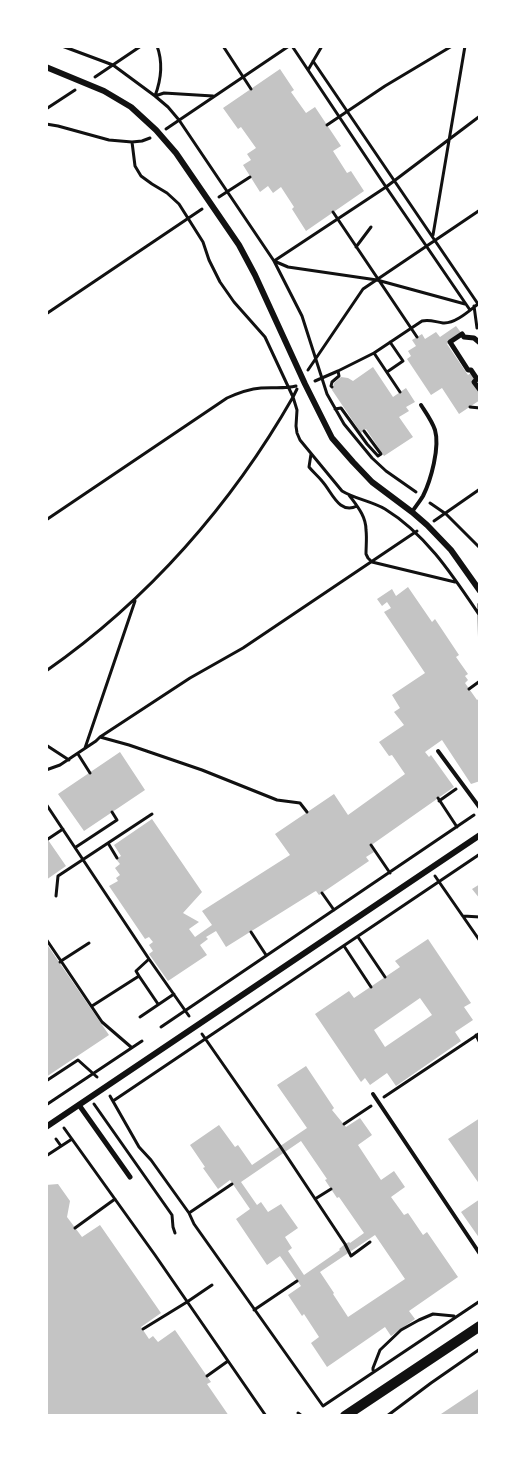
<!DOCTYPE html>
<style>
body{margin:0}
#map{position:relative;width:526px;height:1462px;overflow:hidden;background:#fff;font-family:Montserrat,sans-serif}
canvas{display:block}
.frame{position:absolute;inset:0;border:48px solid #fff;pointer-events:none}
</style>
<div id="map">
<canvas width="526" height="1462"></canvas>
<div class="frame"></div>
</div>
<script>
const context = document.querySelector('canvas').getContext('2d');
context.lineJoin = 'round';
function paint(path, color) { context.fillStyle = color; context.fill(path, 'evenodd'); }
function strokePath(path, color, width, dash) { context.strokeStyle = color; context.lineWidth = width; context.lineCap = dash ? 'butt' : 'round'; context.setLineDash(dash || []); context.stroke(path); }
paint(new Path2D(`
 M280,69l14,21 -3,2 15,21 9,-6 26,39 -8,5 14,22 4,-2 13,20 -58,40 -14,-22 2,-2 -13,-20 -8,6 -5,-7 -8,6 -17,-27 8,-5 -4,-6 9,-6 -15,-21 -3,2 -15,-21z
 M456,326l6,8 -15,10 21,31 4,-3 5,7 -3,3 6,8v10l-21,14 -17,-26 -11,7 -24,-36 4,-3 -3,-5 8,-5 -4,-6 10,-6 3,5 11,-7 4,5z
 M373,367l20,30 13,-9 9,14 -9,5 3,4 -10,6 14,20 -29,19 -18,-27 -5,4 -29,-43 2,-7 7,-6 7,1 5,3z
 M408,587l24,35 3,-3 24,36 -3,2 12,17 -3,2 3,4 -3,3 12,17 3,-2v83l-9,3 -29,-44 -17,12 4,5 2,-2 23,32 -84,59 4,6 -8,5 3,4 -50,34 -3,-4 -2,1 -88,55 -10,-16 -10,6 2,2 -8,6 7,10 -39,26 -19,-27 4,-3 -4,-6 4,-3 -4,-5 -4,2 -36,-53 9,-5 -2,-3 4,-3 -5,-7 5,-4 -4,-5 5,-3 -7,-11 38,-26 50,73 -19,21 16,9 -10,7 6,8 17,-12 -10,-14 88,-56 -15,-21 59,-40 14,21 57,-41 -13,-19 -3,1 -10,-14 25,-17 -10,-13 6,-4 -8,-13 33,-22 -41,-61 7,-4 -4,-6 -5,4 -5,-7 15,-10 4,7z
 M120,752l25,38 -61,41 -26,-37z
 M46,837l20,29 -20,14z
 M480,884v15l-8,-10z
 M428,939l43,64 -7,4 9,13 -18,12 6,9 -65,45 -9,-13 -17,12 -5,-7 -4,4 -46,-68 34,-23 5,7 46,-31 -5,-6zM420,998l12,17 -47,32 -11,-17z
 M46,943l63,92 -63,42z
 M306,1066l28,42 -2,2 14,17 14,-9 12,17 -14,10 23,35 13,-9 11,16 -14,10 13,18 4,-2 15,22 4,-3 31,45 -49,34 6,8 -24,17 -6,-9 -58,40 -16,-24 8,-6 -15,-23 -2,2 -14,-21 13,-9 -21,-30 -13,9 -31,-46 14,-10 -20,-29 -12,9 -15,-21 2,-1 -15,-22 29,-20 16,22 3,-2 14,20 55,-37 -30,-43zM301,1141l26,38 -2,1 12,18 2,-1 25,36 -14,10 -1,-1 -4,2 -6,5 1,1 -36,25 -16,-24 4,-3 -7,-11 13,-9 -17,-24 -13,8 -7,-10 -4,3 -16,-23zM375,1235l30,44 -57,38 -15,-23 1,-1 -14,-21z
 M480,1118v67l-32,-46z
 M58,1184l12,17 -3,16 15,20 18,-12 61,88 -20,14 8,12 4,-3 5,6 17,-12 36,52 -4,2 22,32h-183v-231z
 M480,1199v40l-19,-27z
 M480,1388v28h-42z`), '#c4c4c4');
strokePath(new Path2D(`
 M62,46l51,19 42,31 13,11 11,13 95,141 28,55 25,78 17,30 28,34 14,13 30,21
 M157,46c6,16 4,34 -2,50l9,-3 49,3
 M223,46l28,43
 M292,46l94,141 84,123
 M313,61l165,243
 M308,70l14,-24
 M95,77l46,-31
 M46,109l29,-19
 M46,124l12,2 51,14 23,2 3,24 6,10 11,8 15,9 12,11 24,38 6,18 11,22 14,20 31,35 28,60c-61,107 -145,203 -247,274
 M327,125l58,-39 67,-40
 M166,129l123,-83
 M132,142l10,-1 8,-3
 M219,197l31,-20
 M333,212l84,125
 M433,235l32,-189
 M356,247l15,-20
 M274,261l112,-74 94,-71
 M274,261l14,6 89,13 88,24
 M474,306l3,22
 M46,314l156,-105
 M374,353l26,39
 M308,370l55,-81 117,-79
 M387,372l16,-11 -13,-19
 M315,381l23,-10 36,-18 48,-32c8,-2 13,1 21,2 12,1 26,-12 35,-19
 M332,387l-1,-1 1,-4 7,-6 -1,-5
 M297,389l-4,8 4,13 -1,16 1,7 3,7 42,51c13,8 29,10 43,18 41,25 68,67 95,107
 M470,407l10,1
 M335,409l6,-1 26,36 11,12 3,-2 -17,-23
 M311,454l-2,13c4,5 9,9 13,14 10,11 17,34 35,25
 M349,495c8,11 17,21 17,35 1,8 0,16 0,24l2,4 4,4 83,20
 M430,503l16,11 34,34
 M46,520l181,-122c11,-5 22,-9 34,-10 12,-1 24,1 35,-2
 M434,521l46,-32
 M479,604l1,66
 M469,689l11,-8
 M100,737l29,8 73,25 75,30 23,3 7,9
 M46,745l23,15
 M85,748l50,-147
 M78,754l12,19
 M46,770l14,-5 36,-24 4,-4 90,-59 53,-30 174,-117
 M438,798l19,29
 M439,801l17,-12
 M46,804l103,155 40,57
 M48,839l15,-10
 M108,843l9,15
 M371,845l19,28
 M76,847l41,-27 -5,-8
 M435,876l45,65
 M322,893l12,17
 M56,896l2,-20 94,-62
 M463,916l17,1
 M251,932l15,23
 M358,937l27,40
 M46,939l15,22 28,-18
 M344,946l27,41
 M60,962l1,-1 41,61 29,25
 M139,976l19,28
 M92,1006l47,-30 -3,-5 13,-12
 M140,1017l34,-23
 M161,1027l313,-212
 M202,1034l78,112 65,98 6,12 19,-14
 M476,1035l4,8
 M46,1081l32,-21 19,17
 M110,1096l29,51 12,13 38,53 5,11 129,182 157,-105
 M384,1097l96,-64
 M113,1101l367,-247
 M94,1104l78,111 1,12 2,6
 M46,1105l96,-64
 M344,1124l27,-18
 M64,1128l91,127 111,161
 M56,1139l5,7
 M46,1156l26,-17
 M315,1199l16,-10
 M189,1213l43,-29
 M75,1228l40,-29
 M254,1310l43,-29
 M143,1329l44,-27 25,-17
 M373,1370v-2l7,-18 21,-20 18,-10 14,-6 21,2
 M207,1376l21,-15
 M298,1413l4,3
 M387,1416l44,-33 49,-34`), '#111', 3);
strokePath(new Path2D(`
 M412,512c4,-6 8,-11 11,-16 8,-16 17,-49 12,-66 -3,-9 -9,-17 -14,-25
 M438,751l42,57
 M373,1094l107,160`), '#111', 4);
strokePath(new Path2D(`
 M480,343l-6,-5 -10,-1 -2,-3 -12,8 18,28h3l6,9 -3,3 6,8
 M79,1105l51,72`), '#111', 5);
strokePath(new Path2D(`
 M46,67l58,24 27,16 25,23 20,23 63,92 16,30 50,109 27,54 21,24 19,20 40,30 15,13 24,25 29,41
 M46,1127l434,-292`), '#111', 6);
strokePath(new Path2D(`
 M345,1416l135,-90`), '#111', 10);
</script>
